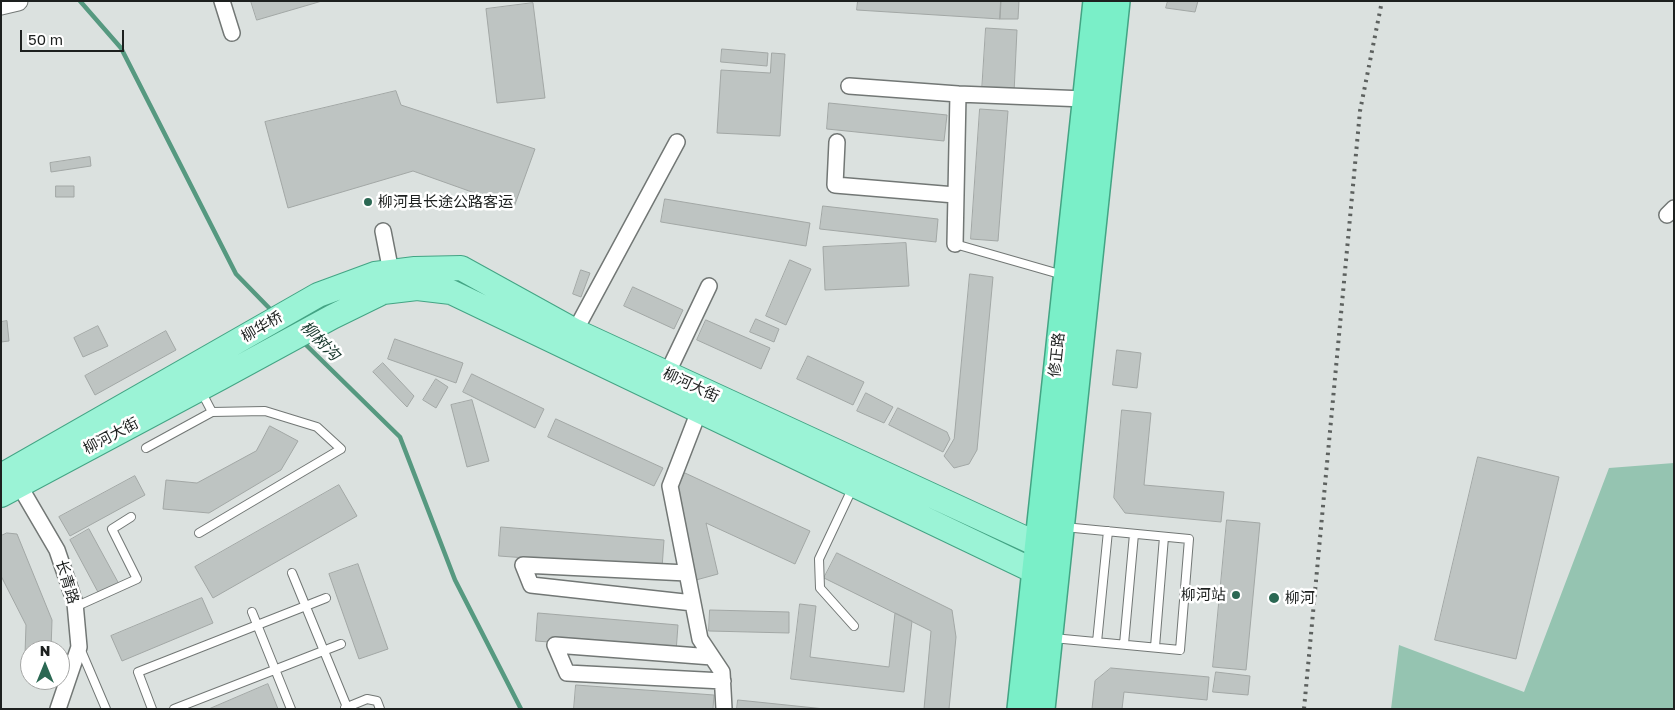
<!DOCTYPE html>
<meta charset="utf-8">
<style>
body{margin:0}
#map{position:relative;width:1675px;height:710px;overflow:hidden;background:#dbe1df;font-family:"Golos Text",sans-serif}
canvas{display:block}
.frame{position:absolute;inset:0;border:2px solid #1d201f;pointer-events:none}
.north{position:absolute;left:20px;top:640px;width:50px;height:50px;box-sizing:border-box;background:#fff;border:1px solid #a5a6a5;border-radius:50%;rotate:0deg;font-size:14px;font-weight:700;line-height:20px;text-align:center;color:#1d201f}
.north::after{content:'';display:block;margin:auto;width:18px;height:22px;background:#2b6853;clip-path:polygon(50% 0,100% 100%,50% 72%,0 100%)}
.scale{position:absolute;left:20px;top:30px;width:104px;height:22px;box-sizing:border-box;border:2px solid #1d201f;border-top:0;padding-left:6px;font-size:15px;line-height:18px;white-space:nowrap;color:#1d201f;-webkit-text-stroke:4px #fff;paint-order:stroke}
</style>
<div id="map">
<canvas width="1675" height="710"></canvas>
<div class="frame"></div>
<div class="north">N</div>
<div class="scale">50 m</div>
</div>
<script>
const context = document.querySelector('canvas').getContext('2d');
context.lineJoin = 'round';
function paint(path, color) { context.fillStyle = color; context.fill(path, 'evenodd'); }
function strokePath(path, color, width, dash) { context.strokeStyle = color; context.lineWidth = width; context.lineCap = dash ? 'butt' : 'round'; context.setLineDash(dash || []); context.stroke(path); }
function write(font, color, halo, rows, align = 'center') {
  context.font = font + ' "Golos Text","Noto Sans SC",sans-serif'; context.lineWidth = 5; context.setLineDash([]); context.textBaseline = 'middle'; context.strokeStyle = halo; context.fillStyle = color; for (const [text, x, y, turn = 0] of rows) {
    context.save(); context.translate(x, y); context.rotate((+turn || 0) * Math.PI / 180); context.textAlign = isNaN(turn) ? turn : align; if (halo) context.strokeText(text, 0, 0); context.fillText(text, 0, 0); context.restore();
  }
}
paint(new Path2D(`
 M1674,463v246h-283l8,-64 125,47 85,-224z`), '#95c4b1');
strokePath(new Path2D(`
 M80,1l41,47 115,226 37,38
 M303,342l97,95 55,143 66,129`), '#569980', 4.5);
const building = new Path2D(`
 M251,1h71l-65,19z
 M858,1h143l-1,18 -143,-9z
 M1001,1h18l-1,18h-18z
 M1168,1h30l-3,11 -29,-4z
 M533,3l12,95 -48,5 -11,-94z
 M986,28l31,2 -3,63 -32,-2z
 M722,49l46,4 -1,13 -46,-4z
 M772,53l13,1 -5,82 -63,-3 4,-63 49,3z
 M396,91l5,14 134,44 -21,58 -101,-36 -125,37 -23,-86z
 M829,103l118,12 -3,26 -117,-12z
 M980,109l28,2 -10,130 -27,-2z
 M90,157l1,9 -40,6 -1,-9z
 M56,186h18v11h-18z
 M665,199l145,24 -4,23 -145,-24z
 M823,206l115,13 -2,23 -116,-13z
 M906,243l3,43 -84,4 -2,-43z
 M790,260l21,9 -25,56 -20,-9z
 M581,270l9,3 -9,24 -8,-3z
 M970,274l23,3 -16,173 -8,14 -15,4 -10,-12 10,-17z
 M633,287l50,23 -9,19 -50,-23z
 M756,319l23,10 -5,13 -24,-10z
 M706,320l64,28 -9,21 -64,-29z
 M7,321l2,20 -8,1v-20z
 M98,326l10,20 -25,11 -9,-19z
 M166,331l10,19 -81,45 -10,-19z
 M395,339l68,24 -7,20 -68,-24z
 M1117,350l24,3 -4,35 -24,-3z
 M808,356l56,26 -11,23 -56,-26z
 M383,363l31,33 -7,11 -34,-35z
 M472,374l72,35 -9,19 -72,-36z
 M436,379l12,8 -12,21 -13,-8z
 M866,393l27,14 -9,16 -27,-12z
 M472,400l17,61 -22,6 -16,-62z
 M898,408l49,24 3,7 -7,13 -54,-27z
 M1122,410l29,3 -7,72 80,7 -3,30 -96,-9 -11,-15z
 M556,419l107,49 -9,18 -106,-49z
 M270,426l28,15 -17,29 -72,43 -46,-4 3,-29 31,3 59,-32z
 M1478,457l81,20 -43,182 -81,-19z
 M685,473l125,58 -15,33 -89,-41 12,51 -22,6 -21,-86z
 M135,476l10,19 -75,41 -11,-19z
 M339,485l18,31 -144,82 -18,-31z
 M1227,520l33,3 -14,147 -33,-3z
 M501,527l163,13 -2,28 -163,-12z
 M89,529l30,55 -20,10 -29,-54z
 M7,533l10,1 35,86 -1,30h-21v4h-5l1,-29 -25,-49v-40z
 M837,553l115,57 4,27 -7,72h-25l7,-78 -107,-53z
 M358,564l30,85 -29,10 -30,-85z
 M202,598l11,25 -91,38 -11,-25z
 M800,604l16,2 -6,51 79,10 6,-54 17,8 -8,71 -113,-13z
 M710,610l79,2v21l-80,-2z
 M538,613l140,12 -2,27 -140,-11z
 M1111,668l98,9 -2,23 -83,-8 -2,17h-30l3,-28z
 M1216,672l34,4 -2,19 -35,-3z
 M268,684l10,25h-69z
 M576,685l138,10 -1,14h-139z
 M738,700l87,9h-88z`);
paint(building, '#bec4c2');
strokePath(building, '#a2a7a5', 1);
const service = new Path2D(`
 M955,244l108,31
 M201,391l11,21
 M146,448l66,-36 53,-1 52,16 24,22 -142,84
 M853,487l-34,72 1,29 34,38
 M292,573l55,134
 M75,607l62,-28 -25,-50 19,-12
 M252,612l39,97
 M1053,638l127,12 9,-111 -125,-12
 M1097,642l11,-111
 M1124,644l10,-110
 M1155,647l9,-110
 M80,648l26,61
 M345,708l22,-9 10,2 3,8
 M152,709l-14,-37 188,-74
 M174,709l167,-65`);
const minor = new Path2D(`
 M222,1l10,32
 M849,86l109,8 -3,150
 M958,94l127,5
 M837,142l-2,43 120,10
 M1667,215l7,-7
 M383,231l8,41
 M575,331l102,-189
 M667,374l42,-88
 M699,411l-29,75 30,153 22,33 2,37
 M13,481l6,4 38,65 18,53 4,44 -21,62
 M687,573l-164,-8 8,20 162,18
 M712,657l-157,-12 12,28 156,8`);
const tertiary = new Path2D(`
 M1,5l17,-4`);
const primary = new Path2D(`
 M1,476l317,-181 57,-21 40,-5 46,-1 114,63 462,213 17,9
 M1,495l219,-117 112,-61 51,-25 34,-4 34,4 585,280 15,6`);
const trunk = new Path2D(`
 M1020,709l76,-708
 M1042,709l75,-708`);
strokePath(service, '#727775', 10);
strokePath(minor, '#727775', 18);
strokePath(tertiary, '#727775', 21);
strokePath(primary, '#43a484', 26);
strokePath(trunk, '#43a484', 28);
strokePath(service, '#fff', 8);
strokePath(minor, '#fff', 15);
strokePath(tertiary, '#fff', 19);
strokePath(primary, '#9bf3d6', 24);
strokePath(trunk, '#7aefc8', 25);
strokePath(new Path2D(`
 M1304,709l56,-598 22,-110`), '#5d615f', 4, [2.5, 5]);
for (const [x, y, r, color] of [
 [368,202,5,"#2b6853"],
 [1236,595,5,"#2b6853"],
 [1274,598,6,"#2b6853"]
]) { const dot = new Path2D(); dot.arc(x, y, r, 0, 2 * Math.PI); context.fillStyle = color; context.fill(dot); strokePath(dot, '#fff', 2); }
write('15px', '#1d201f', '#fff', [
 ["柳河县长途公路客运",378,202],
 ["柳河站",1226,595,"right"],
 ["柳河",1285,598]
], 'left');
write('15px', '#1d201f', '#fff', [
 ["柳华桥",262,327,-30],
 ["修正路",1057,355,-84],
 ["柳河大街",691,385,25],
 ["柳河大街",111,436,-28],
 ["长青路",67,582,73]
]);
write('italic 16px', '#15352a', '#fff', [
 ["柳树沟",320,341,45]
]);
</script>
